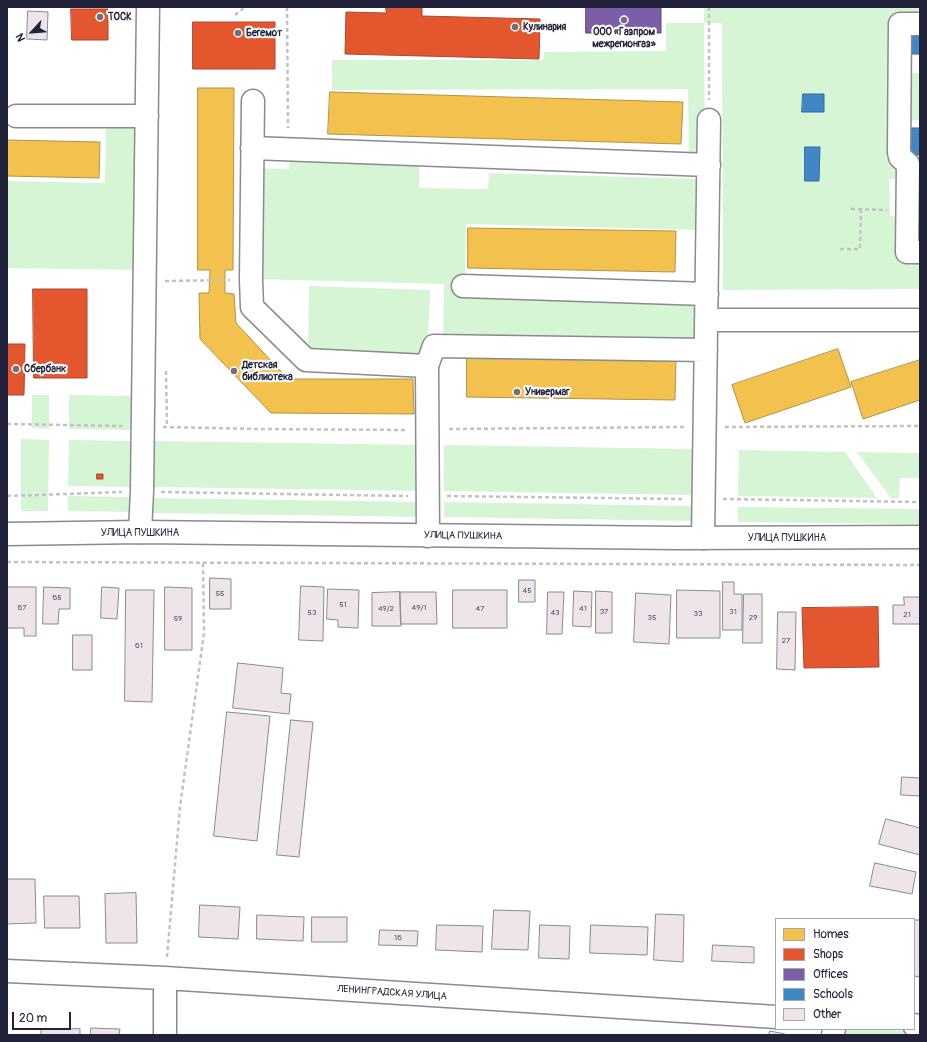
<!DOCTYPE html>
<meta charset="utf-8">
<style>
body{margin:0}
#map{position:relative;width:927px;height:1042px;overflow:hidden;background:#fff;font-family:Pangolin,sans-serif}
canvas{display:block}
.frame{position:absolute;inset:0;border:8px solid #22223b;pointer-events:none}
.legend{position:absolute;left:775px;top:918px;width:140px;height:112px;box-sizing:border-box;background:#fff;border:1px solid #a7a7b1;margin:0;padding:5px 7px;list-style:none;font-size:12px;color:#22223b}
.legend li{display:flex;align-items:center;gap:8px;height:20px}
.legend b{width:20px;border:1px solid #a7a7b1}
.north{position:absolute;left:12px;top:12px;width:40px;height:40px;-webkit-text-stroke:3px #fff;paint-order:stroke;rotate:244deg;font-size:11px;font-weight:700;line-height:16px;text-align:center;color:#22223b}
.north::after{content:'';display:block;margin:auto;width:14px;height:18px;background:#22223b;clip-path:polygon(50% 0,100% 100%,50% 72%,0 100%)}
.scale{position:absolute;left:12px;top:1012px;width:59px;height:18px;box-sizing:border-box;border:2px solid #22223b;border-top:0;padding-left:5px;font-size:12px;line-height:14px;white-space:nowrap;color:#22223b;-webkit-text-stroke:3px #fff;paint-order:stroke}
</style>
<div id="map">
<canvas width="927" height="1042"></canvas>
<div class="frame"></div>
<ul class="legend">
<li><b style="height:11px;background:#f2c14e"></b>Homes</li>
<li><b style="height:11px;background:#e4572e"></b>Shops</li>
<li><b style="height:11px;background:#7b5ea7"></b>Offices</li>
<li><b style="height:11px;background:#3f88c5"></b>Schools</li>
<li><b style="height:11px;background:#eee5eb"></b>Other</li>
</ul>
<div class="north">N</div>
<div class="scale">20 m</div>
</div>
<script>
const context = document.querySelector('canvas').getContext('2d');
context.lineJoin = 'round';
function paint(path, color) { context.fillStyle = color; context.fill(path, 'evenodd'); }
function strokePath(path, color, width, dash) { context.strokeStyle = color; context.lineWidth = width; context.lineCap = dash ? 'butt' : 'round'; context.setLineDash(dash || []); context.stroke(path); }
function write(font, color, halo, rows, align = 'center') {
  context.font = font + ' Pangolin,sans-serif'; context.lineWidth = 4; context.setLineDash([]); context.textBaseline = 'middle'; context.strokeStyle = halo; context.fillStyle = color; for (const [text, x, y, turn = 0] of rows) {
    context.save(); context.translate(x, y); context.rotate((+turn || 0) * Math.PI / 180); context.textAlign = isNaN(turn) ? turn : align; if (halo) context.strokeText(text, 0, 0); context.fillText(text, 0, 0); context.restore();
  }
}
paint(new Path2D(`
 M704,7h216v12h-30v143h13v17h-14l1,37h9l21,42v31l-197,1 -1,-267h-18l1,142h-16l-1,-76 -356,1v-30h211l1,-8 122,-1v-28h38zM803,94h21v18h-22zM805,147h14v34h-14z
 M907,73h13v47h-13z
 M106,120l33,1 -2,149 -130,-2v-87l98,2z
 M290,162l129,3v23l69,1 1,-16 211,6 -1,51 -233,-6 -1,60 241,6 -1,33 -20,23 -242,-6 1,-56 -190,-5 3,-111 32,1z
 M309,286l121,4 -2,51 -13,17 -107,-3z
 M32,395h17v34l-17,-1z
 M69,395l68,1 -1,34 -67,-1z
 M21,439l28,1 -1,71h-27z
 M69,440l67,1v46l-68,-1z
 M154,441l271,4 -1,46 -271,-4z
 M444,445l250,4 -1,46 -249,-4z
 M739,450l106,2 32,46 -139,-2z
 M857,452l63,1v25h-20l-1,20h-8z
 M68,496l68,1 -1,15 -67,-1z
 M153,498l271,4v15l-271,-4z
 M444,502l249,4v15l-249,-4z
 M738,507l182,2v15l-182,-2z
 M840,1029h39l41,3 -10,2v1h-75z`), '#d5f5d4');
const homes = new Path2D(`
 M198,88h36l-1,182h-8v23l9,1 2,29 52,56h125l1,35 -143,-1 -71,-74 -1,-46h10l1,-23h-12z
 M330,92l353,10 -2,42 -353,-10z
 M7,140l93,2 -1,36 -92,-2z
 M468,228l208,3 -1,41 -207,-4z
 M838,349l13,38 -106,36 -13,-38z
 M467,357l209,3 -1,40 -208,-3z
 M920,360v40l-57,19 -12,-37z`);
paint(homes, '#f2c14e');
strokePath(homes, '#b49148', 1);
const shops = new Path2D(`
 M386,7h36v9l118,3 -1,40 -194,-5 1,-42 40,1z
 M71,9h37v31h-36z
 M193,22h82v47h-82z
 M33,289h54v89h-53z
 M7,344h18l-1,51h-17z
 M97,474h6v5h-6z
 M878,607l1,60 -75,1 -2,-60z`);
paint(shops, '#e4572e');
strokePath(shops, '#aa4732', 1);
const offices = new Path2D(`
 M586,7h75v26h-75z`);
paint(offices, '#7b5ea7');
strokePath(offices, '#604c87', 1);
const schools = new Path2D(`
 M912,27h8v27h-9z
 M803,94h21v18h-22z
 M905,128h15v27h-15z
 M805,147h15l-1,34h-14z
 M913,221h7v27z`);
paint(schools, '#3f88c5');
strokePath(schools, '#36699c', 1);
const building = new Path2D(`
 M28,11l20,1 -1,28 -20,-1z
 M210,578l21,1v30h-21z
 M519,580h16v22h-16z
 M723,582h11v12h8v36h-19z
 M301,586l23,1 -1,54 -24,-1z
 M7,587h29v49h-12v-8h-17z
 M44,587l26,1v21h-11l-1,15h-15z
 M102,587l17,1 -2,31 -16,-1z
 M165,587l27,1v62h-27z
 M328,589l31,1 -1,38 -20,-1v-7l-11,-1z
 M126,590h28l-2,112 -27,-1z
 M453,590h54v38h-54z
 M677,590l43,1v47h-43z
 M574,591l18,1 -1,35 -18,-1z
 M596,591l16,1v41h-16z
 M400,592h36l1,32h-36z
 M400,592l1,34h-29v-33z
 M548,592h16l-2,42h-15z
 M636,593l35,2 -2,49 -35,-2z
 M744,594h18v49h-19z
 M904,597h16v27h-27v-19h11z
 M778,612h18l-1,58 -18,-1z
 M73,635h19v35h-19z
 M238,663l45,5 -2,25 10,1 -2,20 -56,-6z
 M227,712l43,4 -13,125 -43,-5z
 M291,720l22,2 -14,135 -22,-2z
 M902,777l18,1v18l-19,-1z
 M886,819l34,9v27l-41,-11z
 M875,863l41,9 -4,22 -42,-8z
 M7,879h28l1,44 -29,1z
 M136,893l1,50h-31l-1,-49z
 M44,896h35l1,32h-35z
 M200,905l40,2 -2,32 -39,-2z
 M494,910l36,1 -2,39 -36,-1z
 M656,914l28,1 -1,47 -29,-2z
 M257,915l47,2 -1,24 -46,-2z
 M312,917h35v25h-35z
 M914,920h6v57l-6,-1z
 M437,925l46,1 -1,26 -46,-2z
 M540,925l30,1 -1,33 -30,-1z
 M591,925l57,2 -1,28 -57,-2z
 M380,930l38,1 -1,15 -38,-1z
 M713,945l41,2v16l-42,-2z
 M91,1028l29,1 -1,6h-28z
 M80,1029v6h-39v-5z
 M770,1031l15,3v1h-16z`);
paint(building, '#eee5eb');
strokePath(building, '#8a8a8f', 1);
const minor = new Path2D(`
 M920,24h-20l-1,128 1,5 8,7 -1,88h13
 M253,101l-2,178 1,28 54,53 121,6 1,170
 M16,116h131
 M252,148l457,17
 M463,286l244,8
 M706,320h214
 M427,366l7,-20 272,4
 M140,532l2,-41 6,-484
 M703,538l6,-418
 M7,971l158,7 611,39
 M165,978v57
 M914,1025l6,1
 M833,1035l1,-6`);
const major = new Path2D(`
 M7,534l133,-2 537,6 243,-1`);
strokePath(minor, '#8a8a8f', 25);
strokePath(major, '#8a8a8f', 25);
strokePath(new Path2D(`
 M287,7l1,121
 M709,7v93
 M235,15l10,-8
 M851,209l36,1
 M840,249h20l1,-40
 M165,281l65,-1
 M166,371l1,56
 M7,424l115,2
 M163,427l97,2 148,1
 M725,427l195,-1
 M449,429l235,-2
 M161,492l247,4
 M7,496l115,-4
 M447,496l235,3
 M723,499l197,3
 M7,562l913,3
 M167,957l13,-150 24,-174 -1,-71`), '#c2c2c4', 2.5, [4, 3]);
strokePath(minor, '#fff', 22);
strokePath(major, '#fff', 22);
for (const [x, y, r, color] of [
 [100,17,4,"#6f6f80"],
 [624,20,4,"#6f6f80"],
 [515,27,4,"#6f6f80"],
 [238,33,4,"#6f6f80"],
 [16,369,4,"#6f6f80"],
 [234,371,4,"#6f6f80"],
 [517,392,4,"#6f6f80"]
]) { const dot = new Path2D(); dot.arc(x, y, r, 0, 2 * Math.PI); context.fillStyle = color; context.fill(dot); strokePath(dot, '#fff', 1.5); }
write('8px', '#555367', null, [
 ["45",527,591],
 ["55",220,594],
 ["65",57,598],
 ["51",343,605],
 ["67",22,608],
 ["49/1",419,608],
 ["49/2",386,609],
 ["47",480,609],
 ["41",583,609],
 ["37",604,612],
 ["31",733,612],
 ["53",312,613],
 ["43",555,613],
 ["33",698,614],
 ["21",907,615],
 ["35",652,618],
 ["29",753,618],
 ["59",178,619],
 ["27",786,641],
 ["61",139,646],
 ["16",398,938]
]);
write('bold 10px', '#22223b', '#fff', [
 ["ТОСК",108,17],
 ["Кулинария",523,27],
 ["ООО «Газпром",624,32,"center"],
 ["межрегионгаз»",624,44,"center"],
 ["Бегемот",246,33],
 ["Детская",242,365],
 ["библиотека",242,377],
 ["Сбербанк",24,369],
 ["Универмаг",525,392]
], 'left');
write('10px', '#22223b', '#fff', [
 ["УЛИЦА ПУШКИНА",140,533],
 ["УЛИЦА ПУШКИНА",463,536,1],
 ["УЛИЦА ПУШКИНА",787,538],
 ["ЛЕНИНГРАДСКАЯ УЛИЦА",392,993,4]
]);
</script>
